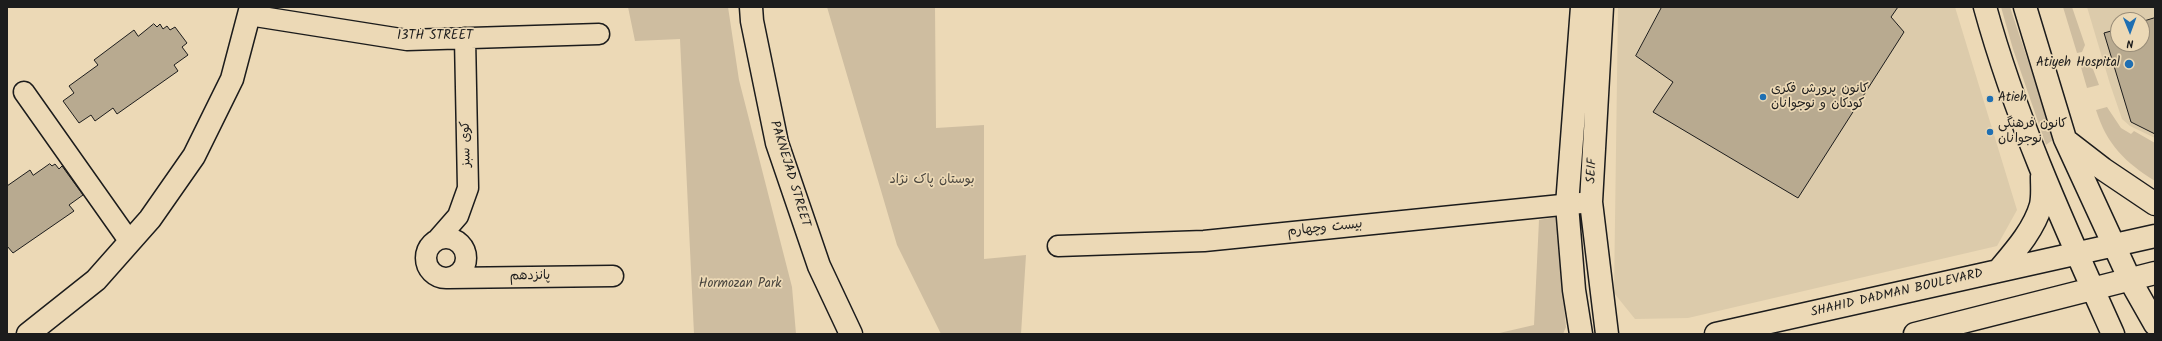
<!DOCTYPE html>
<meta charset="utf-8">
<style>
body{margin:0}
#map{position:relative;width:2162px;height:341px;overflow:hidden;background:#ecd9b6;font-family:Kalam,sans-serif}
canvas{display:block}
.frame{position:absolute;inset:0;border:8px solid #1c1c1c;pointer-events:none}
.north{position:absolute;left:2110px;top:12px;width:40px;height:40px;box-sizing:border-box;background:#ecd9b6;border:1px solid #998d78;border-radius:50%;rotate:179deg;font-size:11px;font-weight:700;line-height:16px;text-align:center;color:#1c1c1c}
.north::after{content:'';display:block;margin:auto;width:14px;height:18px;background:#1f6fb2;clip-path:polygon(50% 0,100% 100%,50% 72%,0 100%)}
</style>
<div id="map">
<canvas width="2162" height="341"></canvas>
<div class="frame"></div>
<div class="north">N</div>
</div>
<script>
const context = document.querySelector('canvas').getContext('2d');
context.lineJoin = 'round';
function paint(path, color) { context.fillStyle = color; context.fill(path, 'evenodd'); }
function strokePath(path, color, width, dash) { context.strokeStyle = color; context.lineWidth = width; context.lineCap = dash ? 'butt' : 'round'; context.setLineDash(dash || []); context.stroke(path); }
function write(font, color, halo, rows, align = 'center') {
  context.font = font + ' Kalam,"Playpen Sans Arabic",sans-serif'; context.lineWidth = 3.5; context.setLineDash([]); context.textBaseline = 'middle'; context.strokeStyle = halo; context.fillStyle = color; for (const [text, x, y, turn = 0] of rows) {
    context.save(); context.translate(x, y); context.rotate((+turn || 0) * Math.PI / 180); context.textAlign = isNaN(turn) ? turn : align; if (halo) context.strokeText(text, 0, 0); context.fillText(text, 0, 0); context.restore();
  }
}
paint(new Path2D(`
 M1618,7h337l62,203 -20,36 -309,72 -53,1 -21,-26z
 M2087,7h68v131l-25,-12 -8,-7 -12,-35zM2118,20h24v24h-24z`), '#dccbab');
paint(new Path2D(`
 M628,7h100l11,73 53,207 4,47h-102l-14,-295 -45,2z
 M827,7h108l1,121 48,-3v134l42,-4 -5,79h-80l-44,-89z
 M2001,7h9l44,132 -8,6 -33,-96z
 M2063,7h9l13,38 -3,7 -5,1z
 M2086,62l3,5 4,2 6,16 -12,3 -7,-24z
 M2107,107l14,21 10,6 3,-3 21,12v38c-30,-19 -48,-36 -59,-71z
 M1556,217l10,110 -3,7h-68l39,-9 5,-105z`), '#cebda0');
const building = new Path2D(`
 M1662,7h236l-7,10 13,15 -106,166 -145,-86 20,-30 -37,-26z
 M2155,18v116l-24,-12 -27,-89 14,-4v15h24v-22z
 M154,24l3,3 3,-3 3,5 4,-3 3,4 5,-3 12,16 -5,4 6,8 -14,10 4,6 -61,43 -4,-6 -18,13 -4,-6 -12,8 -16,-22 11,-8 -5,-7 29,-21 -4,-5 40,-30 4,6z
 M50,164l2,2 3,-2 4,5 3,-3 21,29 -14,10 5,6 -61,42 -6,-7v-60l23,-16 3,5z`);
paint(building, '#b8aa90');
strokePath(building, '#1c1c1c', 1);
const minor = new Path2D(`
 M249,15l158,25 192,-6
 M24,92l106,150
 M426 258a20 20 0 1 1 40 0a20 20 0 1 1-40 0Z
 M437,240l21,-24 10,-28 -3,-150
 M1058,246l146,-5 387,-39
 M448,278l165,-2`);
const tertiary = new Path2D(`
 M1602,7l-11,195 16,132
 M28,334l68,-54 54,-61 44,-63 38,-77 19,-72
 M1581,334l-7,-44 -7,-85 15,-198`);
const secondary = new Path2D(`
 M751,7l1,14 25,122 42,123 32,68
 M1985,7c31,113 80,220 128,327
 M2025,7l40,132 65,141 25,44
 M2068,142l35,27 52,35
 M1998,271c16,-19 36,-41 43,-66 2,-9 1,-19 1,-28
 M1716,334l439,-98
 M1915,334l240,-61`);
strokePath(minor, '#1c1c1c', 23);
strokePath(tertiary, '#1c1c1c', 25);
strokePath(secondary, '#1c1c1c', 25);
strokePath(minor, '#ecd9b6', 20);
strokePath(tertiary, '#ecd9b6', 22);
strokePath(secondary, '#ecd9b6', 22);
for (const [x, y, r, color] of [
 [2129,64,5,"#1f6fb2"],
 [1763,97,4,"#1f6fb2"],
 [1990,99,4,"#1f6fb2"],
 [1990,132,4,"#1f6fb2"]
]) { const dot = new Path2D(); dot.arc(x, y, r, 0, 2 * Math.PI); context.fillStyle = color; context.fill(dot); strokePath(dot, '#ecd9b6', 1.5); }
write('13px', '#1c1c1c', '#ecd9b6', [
 ["13TH STREET",435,37],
 ["کوی سبز",467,144,-91],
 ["SEIF",1593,171,-87],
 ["PAKNEJAD STREET",789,174,73],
 ["بیست وچهارم",1325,229,-6],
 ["پانزدهم",530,277,-1],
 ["SHAHID DADMAN BOULEVARD",1897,294,-13]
]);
write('13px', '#1c1c1c', '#ecd9b6', [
 ["Atiyeh Hospital",2120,64,"right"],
 ["کانون پرورش فکری",1771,90],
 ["کودکان و نوجوانان",1771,105],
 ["Atieh",1998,99],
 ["کانون فرهنگی",1998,125],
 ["نوجوانان",1998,140]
], 'left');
write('13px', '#48443d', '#ecd9b6', [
 ["بوستان پاک نژاد",932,181],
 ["Hormozan Park",740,285]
]);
</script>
